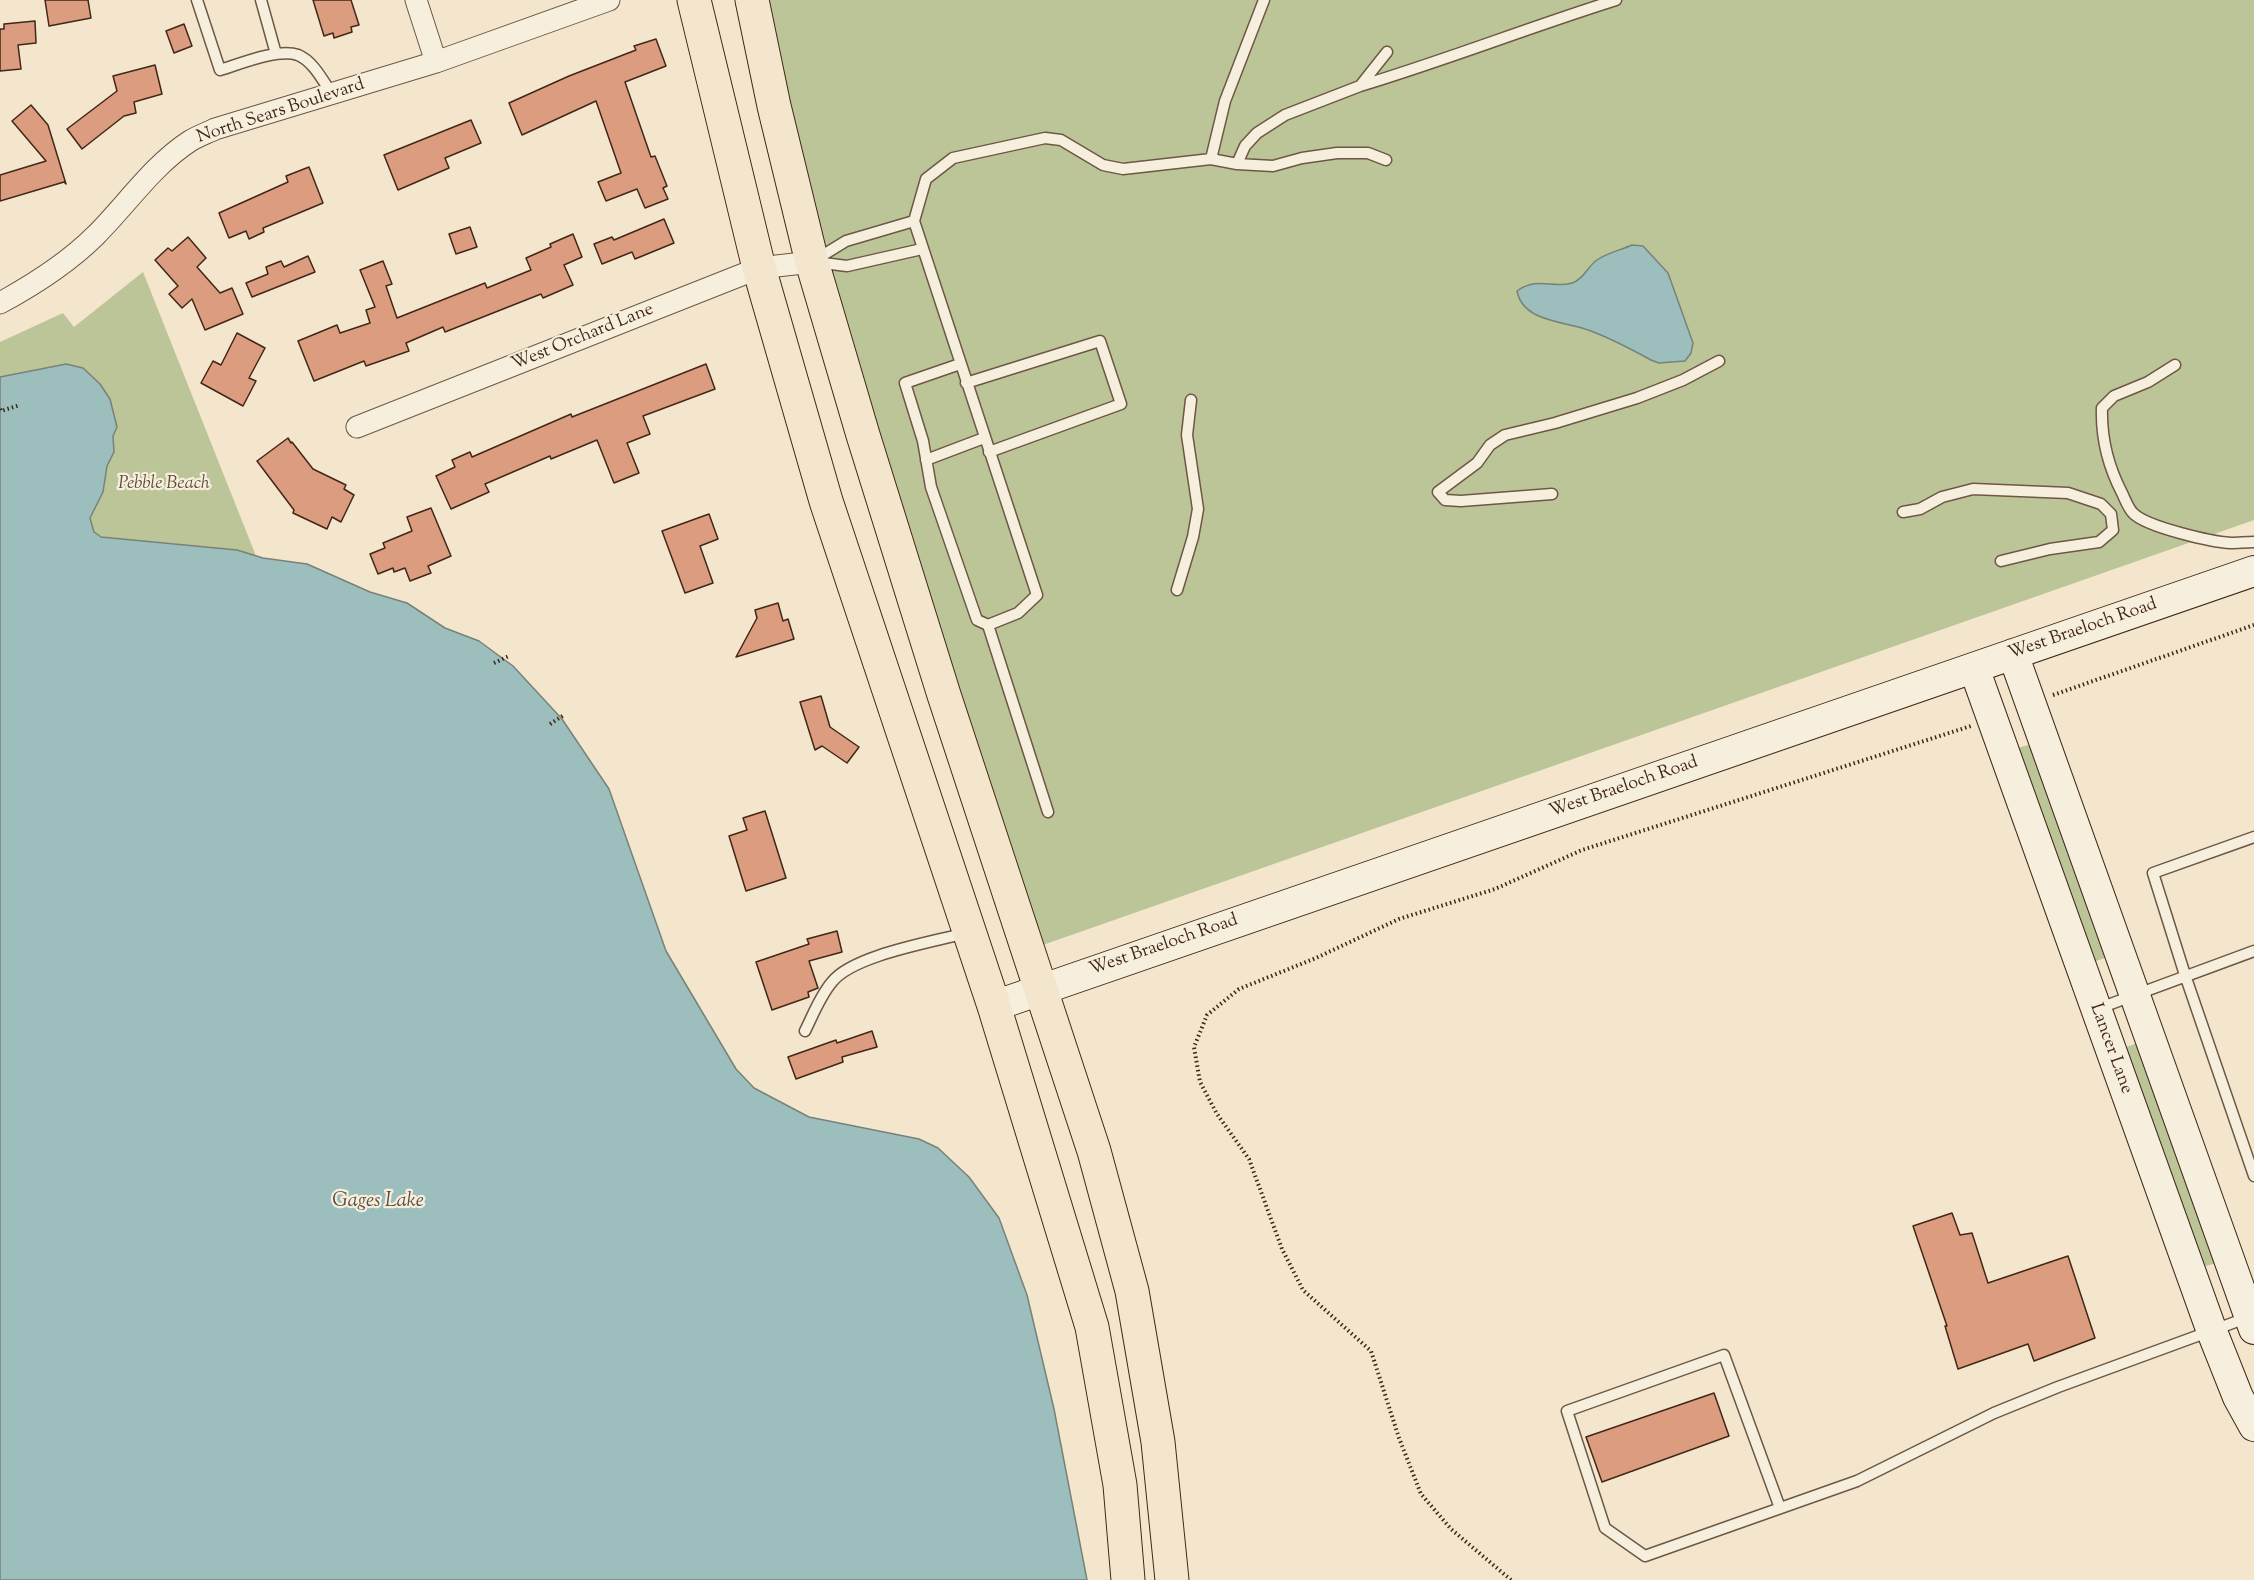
<!DOCTYPE html>
<style>
body{margin:0}
canvas{display:block;background:#f3e6cd}
</style>
<canvas width="2254" height="1580"></canvas>
<script>
const context = document.querySelector('canvas').getContext('2d');
context.lineJoin = 'round';
function paint(path, color) { context.fillStyle = color; context.fill(path, 'evenodd'); }
function strokePath(path, color, width, dash) { context.strokeStyle = color; context.lineWidth = width; context.lineCap = dash ? 'butt' : 'round'; context.setLineDash(dash || []); context.stroke(path); }
function write(font, color, halo, rows, align = 'center') {
  context.font = font + ' "Sorts Mill Goudy",serif'; context.lineWidth = 4.5; context.setLineDash([]); context.textBaseline = 'middle'; context.strokeStyle = halo; context.fillStyle = color; for (const [text, x, y, turn = 0] of rows) {
    context.save(); context.translate(x, y); context.rotate((+turn || 0) * Math.PI / 180); context.textAlign = isNaN(turn) ? turn : align; if (halo) context.strokeText(text, 0, 0); context.fillText(text, 0, 0); context.restore();
  }
}
paint(new Path2D(`
 M753,0h1501v520l-1214,426 -232,-707z
 M143,272l113,284 -19,-6 -136,-13 -7,-5 -4,-14 13,-26 4,-26 7,-14 -1,-16 4,-9 -7,-28 -27,-31 -17,-4 -66,13v-35l63,-29 11,14z
 M2032,744l76,213 -15,5 -76,-214z
 M2138,1043l79,220 -15,4 -79,-219z`), '#bbc598');
const water = new Path2D(`
 M1632,245l11,1 25,27 25,70 -2,10 -6,8 -26,2 -8,-3c-20,-11 -39,-21 -60,-29 -24,-10 -68,-8 -74,-40 21,-15 35,-2 55,-8 11,-3 16,-17 25,-23 10,-7 24,-10 35,-15z
 M66,364l17,4 17,16 10,15 7,28 -4,9 1,16 -7,14 -4,26 -13,26 4,14 7,5 136,13 26,8 44,6 63,28 37,11 38,25 34,13 34,25 49,53 47,70 57,162 70,118 18,19 55,29 110,22 19,9 31,29 30,41 28,77 27,114 33,171h-1087v-1203z`);
paint(water, '#9cbebc');
strokePath(water, '#78827a', 1.5);
const building = new Path2D(`
 M45,0h43l3,18 -42,8z
 M313,0h38l8,25 -8,2 1,5 -18,6 -1,-5 -9,3z
 M35,21l1,22 -18,2 3,24 -21,2v-42h4v-5z
 M184,24l8,22 -18,7 -8,-22z
 M656,39l10,27 -41,16 26,75 4,-1 12,30 -4,2 5,11 -23,9 -8,-19 -31,12 -8,-19 23,-9 -25,-72 -74,34 -13,-32 60,-27 67,-26 -2,-4z
 M155,65l7,29 -28,8 2,11 -12,3 -42,33 -15,-20 50,-38 -4,-15z
 M31,105l17,20 18,59 -2,-2 -64,19v-26l46,-14 -34,-40z
 M471,120l10,23 -36,15 4,10 -51,22 -14,-35z
 M309,167l14,36 -60,25 1,4 -15,7 -3,-8 -17,7 -10,-25 69,-31 -2,-6z
 M664,219l10,24 -39,16 -3,-7 -30,12 -8,-20 18,-7 2,3z
 M470,227l7,20 -21,7 -7,-20z
 M573,234l9,23 -18,8 9,20 -30,13 -2,-4 -96,38 -2,-5 -37,16 3,8 -43,15 -2,-5 -50,20 -16,-40 39,-16 3,8 30,-10 -4,-13 9,-3 -15,-37 23,-9 9,23 -6,2 11,32 88,-35 2,5 44,-18 -5,-12 25,-11 -1,-3z
 M188,237l18,21 -9,9 23,26 12,-5 11,26 -38,16 -13,-31 -10,9 -13,-14 9,-8 -23,-26 13,-12 4,3z
 M308,256l7,16 -63,25 -6,-14 22,-9 -2,-7 15,-6 3,6z
 M237,333l28,15 -16,30 7,3 -13,25 -42,-23 12,-22 8,4z
 M706,364l9,25 -72,27 7,18 -23,9 12,30 -25,10 -17,-43 -46,19 -1,-3 -65,28 4,8 -38,17 -15,-33 19,-9 -3,-7 18,-8 2,5 99,-43 1,3z
 M288,438l3,5 1,-1 21,27 33,16 -2,4 10,6 -13,27 -9,-5 -5,12 -34,-16 1,-3 -37,-49z
 M431,508l20,48 -23,10 3,7 -21,8 -5,-13 -11,4 -1,-4 -15,6 -8,-20 15,-6 -2,-5 29,-12 -5,-14z
 M709,514l9,25 -18,7 13,37 -28,10 -23,-62z
 M778,603l5,18 5,-2 6,20 -58,18 21,-39 -2,-8z
 M821,696l9,31 29,20 -12,16 -25,-17 -7,4 -15,-48z
 M765,811l21,67 -40,13 -17,-55 18,-6 -4,-12z
 M837,931l5,21 -33,9 9,27 -10,4 1,5 -37,13 -16,-48 53,-18 -2,-5z
 M872,1031l5,16 -35,10 1,5 -47,17 -8,-22 48,-17 1,3z
 M1952,1213l8,22 12,-2 16,50 80,-27 27,82 -61,23 -6,-17 -70,25 -13,-43h2l-34,-100z
 M1714,1393l15,43 -127,46 -16,-45z`);
paint(building, '#dc9c7f');
strokePath(building, '#422717', 1.5);
const lane = new Path2D(`
 M197,0l23,70c20,-6 58,-22 78,-15 15,6 25,26 34,39
 M261,0l15,54
 M1360,86c86,-26 170,-59 256,-86
 M1211,159l14,-58 39,-101
 M1237,164l8,-18 12,-13 28,-18 75,-29 27,-34
 M815,260l31,-19 68,-20
 M815,262l32,4 75,-17
 M960,364l-55,19 18,58 8,46 46,133 11,5
 M2175,365l-27,17 -34,14 -12,12c-1,30 6,58 20,85 3,6 6,15 11,20 13,14 79,29 98,30 7,0 15,-1 23,-1
 M966,383l134,-42 21,63 -132,48
 M926,460l58,-22
 M1552,494l-91,7 -16,-1 -7,-8 39,-29 13,-18 15,-10 50,-12 82,-25 46,-18 36,-19
 M1903,512l17,-3 22,-12 31,-8 95,4 33,11 10,10 2,16 -14,12 -49,7 -49,12
 M1177,590l16,-53 5,-28 -11,-74 4,-35
 M1048,812l-60,-187 30,-12 19,-18 -123,-374 12,-42 27,-21 92,-20 16,2 42,25 20,4 88,-10 26,5 36,2 29,-8 35,-5h31l18,7
 M2254,837l-101,36 32,102 69,201
 M2097,1009l157,-58
 M805,1031c8,-16 15,-35 27,-49 21,-27 101,-40 134,-49
 M1780,1508l-56,-153 -157,56 38,117 40,28 212,-75 137,-68 64,-26 191,-70`);
const street = new Path2D(`
 M416,0l20,62
 M0,303c35,-19 68,-40 96,-68 31,-31 57,-70 94,-94 8,-5 17,-8 25,-12l221,-67 173,-62
 M357,427l402,-159 53,-6`);
const secondary = new Path2D(`
 M2013,654l241,675
 M1974,668l237,661 27,68 16,29
 M994,1006l1260,-435`);
const primary = new Path2D(`
 M694,0l65,268 67,233 168,505 98,321 28,158 8,95
 M752,0l22,106 38,156 51,173 81,260 150,456 38,140 26,151 14,138`);
strokePath(lane, '#6e5744', 13);
strokePath(street, '#6e5744', 23);
strokePath(secondary, '#422717', 32);
strokePath(primary, '#422717', 35);
strokePath(new Path2D(`
 M0,409l1,2 19,-6
 M494,663l15,-7
 M2053,695l201,-70
 M550,724l14,-9
 M1511,1580l-60,-51 -30,-35 -22,-56 -28,-87 -68,-61 -21,-41 -33,-90 -32,-45 -17,-32 -6,-35 13,-32 32,-26 77,-31 83,-39 96,-30 87,-39 389,-124`), '#422717', 4, [1.5, 3]);
strokePath(lane, '#f7efde', 10);
strokePath(street, '#f7efde', 21);
strokePath(secondary, '#f7efde', 30);
strokePath(primary, '#f3e6cd', 33);
write('18px', '#422717', '#f7efde', [
 ["North Sears Boulevard",281,112,-18],
 ["West Orchard Lane",583,338,-22],
 ["West Braeloch Road",2083,630,-19],
 ["West Braeloch Road",1624,788,-19],
 ["West Braeloch Road",1164,946,-19],
 ["Lancer Lane",2110,1049,70]
]);
write('italic 18px', '#604e37', '#f7efde', [
 ["Pebble Beach",164,485]
]);
write('italic 20px', '#584d40', '#f7efde', [
 ["Gages Lake",378,1203]
]);
</script>
